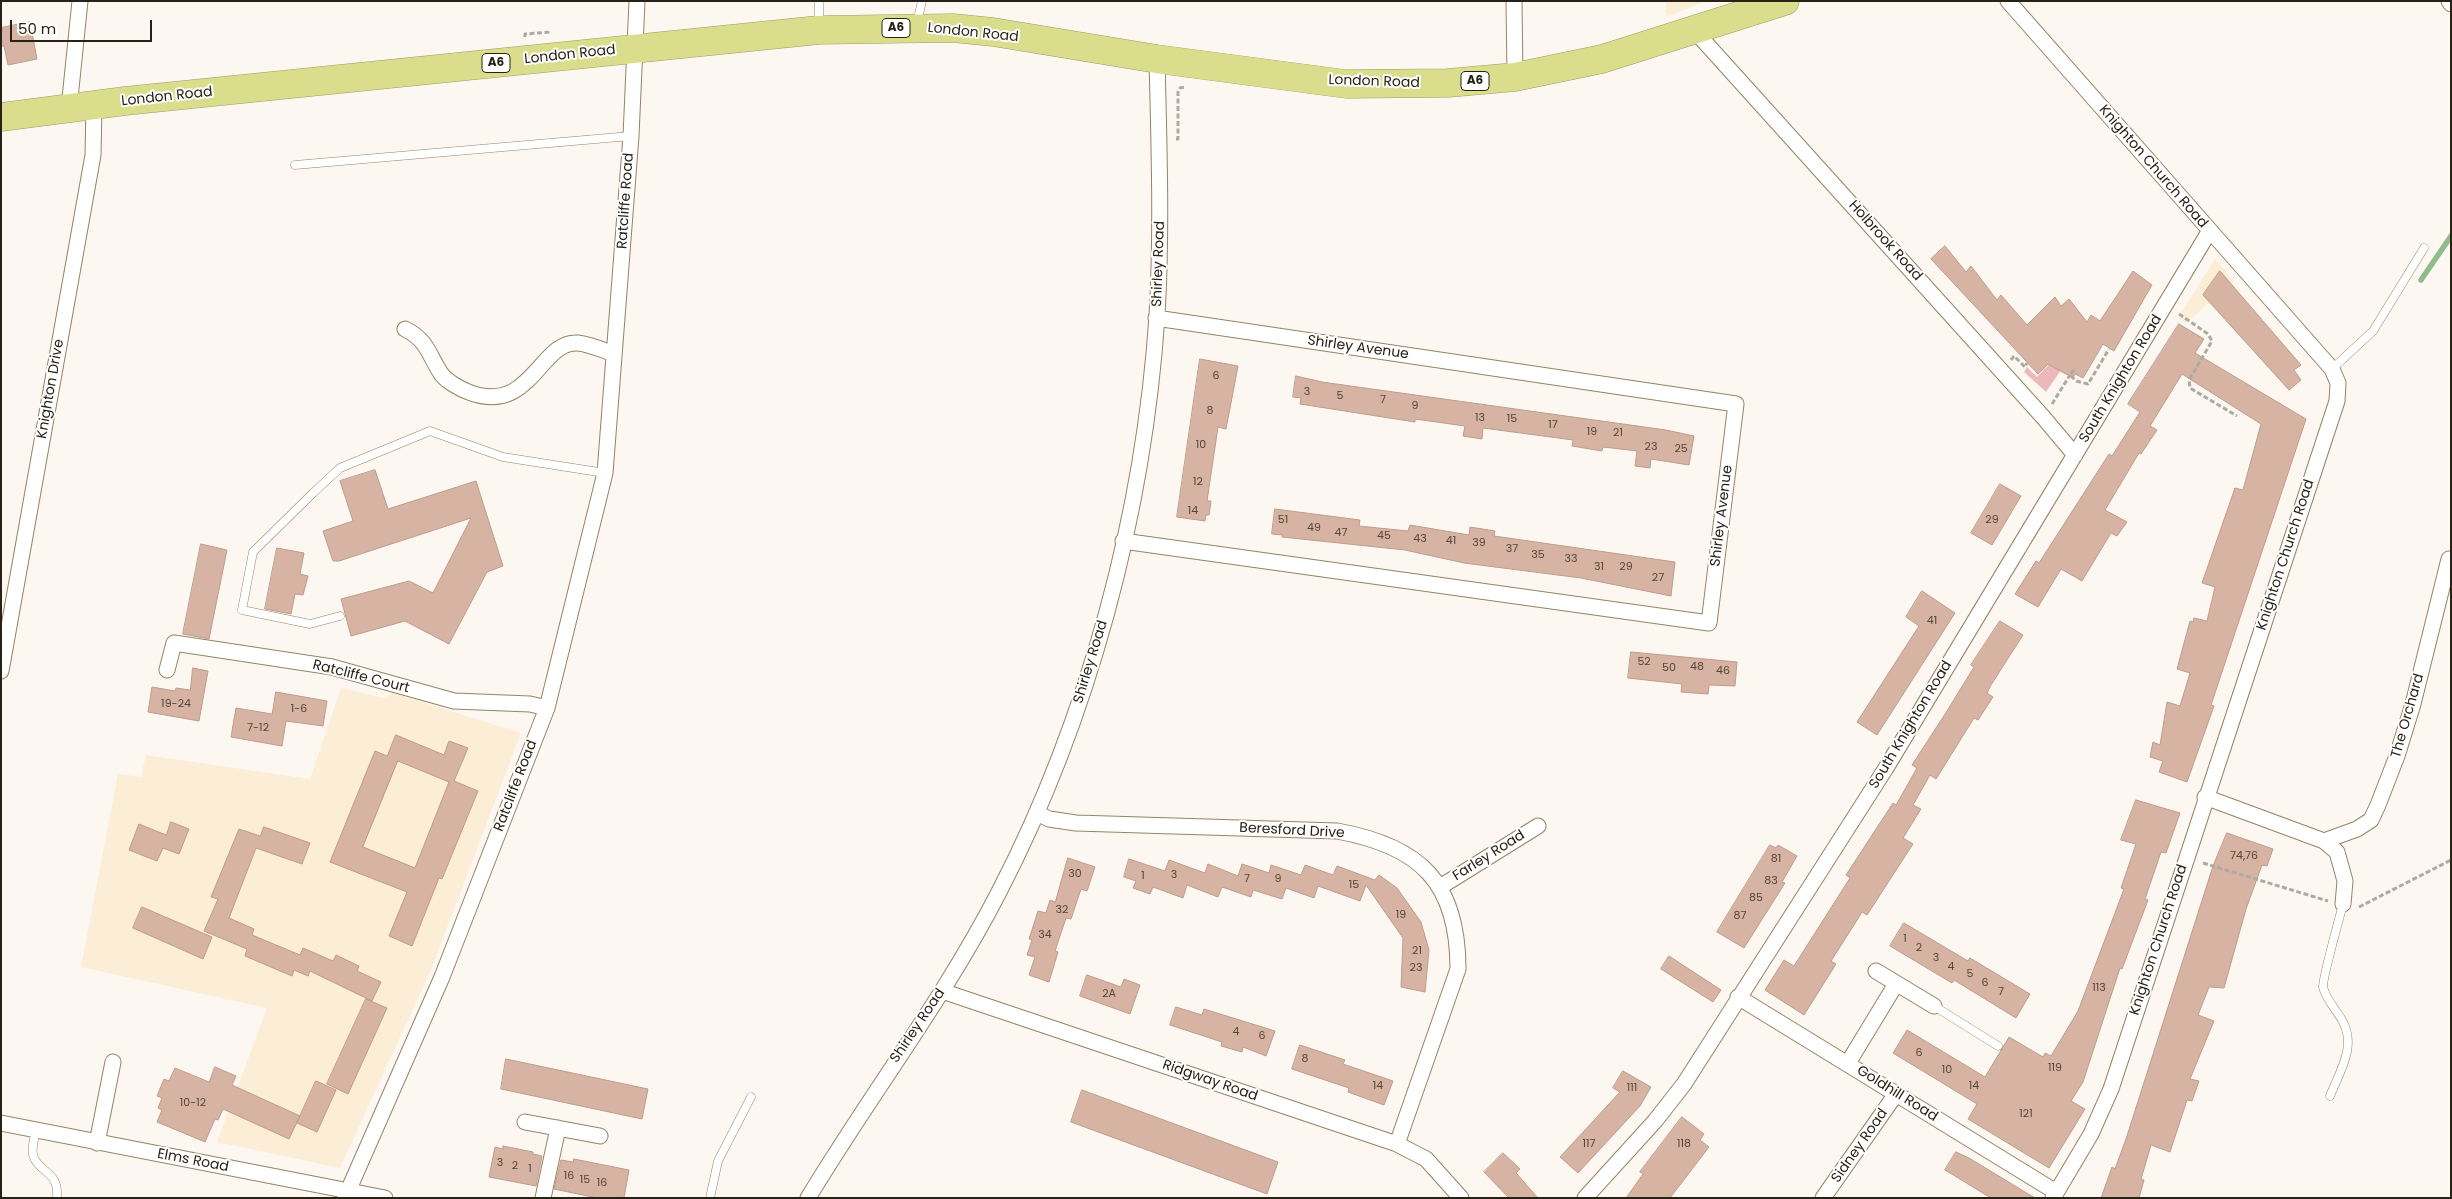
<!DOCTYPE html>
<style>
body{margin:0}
#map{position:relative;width:2452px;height:1199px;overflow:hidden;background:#fcf8f1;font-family:Poppins,sans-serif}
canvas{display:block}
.frame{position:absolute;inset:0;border:2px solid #282115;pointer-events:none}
.scale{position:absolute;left:10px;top:20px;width:142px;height:22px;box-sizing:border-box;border:2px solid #282115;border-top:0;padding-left:6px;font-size:15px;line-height:18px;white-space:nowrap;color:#282115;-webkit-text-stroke:4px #fff;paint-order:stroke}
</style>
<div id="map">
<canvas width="2452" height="1199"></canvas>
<div class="frame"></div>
<div class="scale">50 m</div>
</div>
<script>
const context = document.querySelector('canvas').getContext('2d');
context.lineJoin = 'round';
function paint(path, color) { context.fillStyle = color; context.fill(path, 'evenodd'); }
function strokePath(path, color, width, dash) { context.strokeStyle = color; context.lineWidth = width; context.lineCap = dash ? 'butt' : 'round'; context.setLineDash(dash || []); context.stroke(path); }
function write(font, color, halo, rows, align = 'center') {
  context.font = font + ' Poppins,sans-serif'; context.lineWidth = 4; context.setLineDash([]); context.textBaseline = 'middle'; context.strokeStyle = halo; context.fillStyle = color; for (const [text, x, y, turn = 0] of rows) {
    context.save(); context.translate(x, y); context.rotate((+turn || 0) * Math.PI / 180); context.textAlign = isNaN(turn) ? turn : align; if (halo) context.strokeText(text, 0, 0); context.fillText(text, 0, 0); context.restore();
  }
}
paint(new Path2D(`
 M1666,1h40l-40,16z
 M2215,259l19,22 -48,42 -8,-5z
 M341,688l42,10 10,-5 128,40 -90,237 -91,198 -123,-26 50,-134 -186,-41 37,-193 23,3 5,-22 164,24z`), '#fcedd6');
paint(new Path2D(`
 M2051,362l12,5 -17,25 -22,-20 3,-5 10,10z`), '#edb8b9');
strokePath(new Path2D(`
 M2421,280l30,-44`), '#90bb8b', 5.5);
const building = new Path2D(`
 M30,22l7,37 -29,6 -4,-19h-3v-18z
 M1945,246l21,26 5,-6 26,34 4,-5 26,30 28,-28 6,9 8,-7 18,23 4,-7 9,6 33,-50 19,14 -38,66 -11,-7 -20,34 -8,-4 -2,4 -25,-14 -10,10 -107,-115z
 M2220,271l81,94 -7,5 7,10 -12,10 -86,-95z
 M2179,324l25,15 -9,14 111,66 -95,286 3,1 -27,76 -28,-10 4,-11 -13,-4 3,-15 7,3 7,-43 13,4 10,-33 -13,-4 13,-48 3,1 1,-4 13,3 8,-34 -13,-4 33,-95 8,2 18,-66 -79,-50 -32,52 7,4 -16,24 -2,-1 -34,57 22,12 -10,14 -6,-3 -29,48 -21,-12 -23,38 -23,-13 21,-33 3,2 70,-109 3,2 28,-44 -12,-8z
 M1200,359l38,7 -12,63 -8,-2 -11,74h4l-2,14h-3l-1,6 -28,-4z
 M1296,376l26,6 344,48 28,6 -5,29 -38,-6 -1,9 -15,-2 2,-15 -34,-4 -1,4 -30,-5 1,-6 -90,-12 -1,11 -19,-3 2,-10 -50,-7v3l-115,-18 1,-6 -8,-1z
 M375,470l13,39 88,-28 27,85 -16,6 -38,72 -44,-23 -54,15 -10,-37 68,-18 24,12 38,-75 -132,43h-6l-10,-30 30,-10 -13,-40z
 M2000,484l21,12 -29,49 -21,-12z
 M1275,509l85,11 -1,6 49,5 2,-6 59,10 1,-8 25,4 -1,5 181,26 -4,34 -90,-18 -117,-15 -59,-13 -123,-13v-2l-10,-1z
 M201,544l26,6 -18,89 -26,-5z
 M277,548l27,5 -4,21 8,2 -5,19 -8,-1 -4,20 -26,-5z
 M1922,591l33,22 -78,122 -20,-13 62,-96 -13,-9z
 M2000,621l23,14 -32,50 -4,8 6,4 -15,23 -4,-2 -38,61 -6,-4 -17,30 8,4 -18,29 10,6 -46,71 -5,-3 -8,13 -23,36 5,3 -32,51 -39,-25 19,-30 10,6 56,-88 -4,-3 47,-72 3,2 21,-37 -5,-3 35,-54 27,-44 -3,-2z
 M1631,652l106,10 -2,24 -26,-1 -1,9 -27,-2 1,-8 -54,-6z
 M193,668l15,3 -9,50 -51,-9 4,-25 23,4 1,-3 14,2z
 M276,692l51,9 -4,25 -37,-5 -4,25 -51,-9 5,-29 36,6z
 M396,735l48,20 5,-14 19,7 -14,33 24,10 -36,88 -3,-1 -27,68 -23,-10 18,-44 -77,-30 45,-111 12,5zM398,761l51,21 -34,86 -52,-21z
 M2136,800l44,13 -14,40 -5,-1 -16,47 3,1 -26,69 -2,-1 -37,114 -12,19 14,8 -36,59 -81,-49 9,-15 -84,-51 14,-23 78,47 24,-40 34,20 2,-4 6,3 27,-45 46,-122 -3,-1 15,-44 -15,-4z
 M171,822l18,7 -10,25 -16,-6 -6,13 -28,-11 10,-26 27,11z
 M264,827l46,16 -8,21 -46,-16 -27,70 25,11 -2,6 48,20 3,-7 30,13 3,-6 23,11 -2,5 24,11 -9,19 -62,-30 -2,5 -14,-6 -2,6 -47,-20 2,-7 -43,-18 14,-32 -7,-2 28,-68 21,7z
 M2227,833l46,16 -6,17 -5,-1 -16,44 -22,79 -15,-1 -11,28 16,6 -24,58 9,2 -7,20 -5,-1 -17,52 -19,-7 -10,34 3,1 -5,18h-38l11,-31 3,2 11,-30 87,-273z
 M1770,845l6,3 2,-3 19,11 -15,26 3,1 -41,65 -27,-16z
 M1068,858l27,9 -8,24 -6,-2 -10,30 -5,-1 -11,33 3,1 -9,30 -20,-7 6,-18 -8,-2 5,-15 -3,-1 9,-28 8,2 4,-13 5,2z
 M1129,859l36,12 4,-11 36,13 3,-9 30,12 4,-12 27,9 2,-8 30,10 4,-10 28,10 4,-9 38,14 4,-5 18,13 24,34 8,28 -4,42 -24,-5 2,-49 -37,-53 -6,16 -42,-15 -4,12 -28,-10 -4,11 -29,-9 -2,7 -29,-10 -4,10 -31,-12 -4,13 -30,-11 -3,7 -17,-6 3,-7 -12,-4z
 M142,907l70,30 -9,22 -70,-31z
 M1904,923l64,38 2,-3 60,36 -14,24 -62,-38 -2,3 -62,-37z
 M1669,956l52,34 -8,12 -52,-33z
 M1087,975l34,12 3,-8 16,6 -10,29 -50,-18z
 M366,999l21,9 -39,86 -21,-10z
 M1176,1007l26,8 2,-6 71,22 -9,25 -23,-9 -1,5 -21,-6 1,-4 -52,-17z
 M1300,1045l45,15 -2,4 50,17 -9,24 -36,-13 1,-4 -57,-19z
 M506,1059l142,30 -6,30 -141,-30z
 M215,1067l21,9 -4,9 68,31 -11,23 -66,-30 -5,11 -3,-1 -10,23 -48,-20 5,-12 -4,-2 4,-10 -5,-2 7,-17 5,2 6,-13 34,14z
 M1623,1071l28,16 -11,19 -62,67 -18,-16 60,-65 -7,-4z
 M316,1081l20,9 -19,42 -20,-9z
 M1082,1090l196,72 -11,32 -196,-72z
 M1682,1117l22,17 -4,6 9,7 -39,51h-44l17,-24 -3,-2z
 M503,1146l30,6v2l9,2 -6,30 -47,-9 6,-30 8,2z
 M1956,1152l13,6 66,40h-44l-46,-28z
 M1503,1153l17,16 -4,4 22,25h-29l-25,-26z
 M574,1159l55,11 -5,28h-27l-43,-9 7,-29 12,2z`);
paint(building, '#d6b3a2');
strokePath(building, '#be9c8b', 1);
const lane = new Path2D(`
 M819,1v23
 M917,23l5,-22
 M295,165l336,-29
 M2332,369l41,-38 51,-83
 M340,616l-30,8 -68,-14 11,-58 60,-59 27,-25 90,-37 73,26 102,16
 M1934,1006l64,40
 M2330,1096c10,-25 27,-50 12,-76 -6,-11 -16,-20 -19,-33 -1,-7 17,-71 20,-83
 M36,1130c-1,8 -6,19 -2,28 8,16 25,14 23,40
 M710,1198l8,-37 33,-64`);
const street = new Path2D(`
 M1514,1l1,76
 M2008,1l324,368 6,14 -1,18 -226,688 -20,45 -38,64
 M2449,1l2,3
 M1693,29l350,388 32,38
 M69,108l11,-107
 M405,329c22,11 23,24 35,43 5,9 22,18 31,21 61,21 69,-53 107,-50 11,1 25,7 36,11
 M1123,541l586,82 27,-219 -580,-86
 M167,670l7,-27 158,24 122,34 76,3 17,4
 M1,671l92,-516 1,-49
 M2205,797l119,44 33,-12 14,-9 7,-15 19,-49 16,-52 36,-145
 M1037,813l12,6 27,4 261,8c83,15 121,51 121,138l-61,175
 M2324,841l13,11 8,29 -2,23
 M1440,887l98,-61
 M1876,971l58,35
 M942,991l455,153 29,15 35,39
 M1738,997l318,195
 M1848,1063l48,-79
 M525,1122l75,14
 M1,1123l384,75
 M97,1143l16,-81
 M345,1198l97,-221 105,-269 58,-235 26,-337 6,-135
 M543,1198l15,-70
 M808,1198c62,-103 136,-199 191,-306 90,-174 145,-380 158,-576 5,-86 2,-171 0,-257
 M1585,1198l70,-77 29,-37 202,-316 323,-536
 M1823,1198l73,-104`);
const highway = new Path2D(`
 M1,117l124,-16 694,-71 134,-2 40,4 164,27 189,25 102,-1 67,-6 87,-18 183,-58`);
strokePath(lane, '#958365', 9);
strokePath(street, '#958365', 17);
strokePath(highway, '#9c9c62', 29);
strokePath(new Path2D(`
 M525,37v-3l26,-2
 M1176,139h2v-47l2,-4 5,-1
 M2179,314l29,20 4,7 -23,39 1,8 47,28
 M2011,360l3,-4 11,11 2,-4
 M2074,370l-4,5 6,6 12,3 21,-35
 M2052,404l18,-29
 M2203,863l125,38
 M2359,907l92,-47`), '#afaaa1', 3, [5, 2.5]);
strokePath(lane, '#fff', 8);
strokePath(street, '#fff', 15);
strokePath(highway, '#dade8c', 28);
write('11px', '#544638', null, [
 ["6",1216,376],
 ["3",1307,392],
 ["5",1340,396],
 ["7",1383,400],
 ["9",1415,406],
 ["8",1210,411],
 ["13",1480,418],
 ["15",1512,419],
 ["17",1553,425],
 ["19",1592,432],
 ["21",1618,433],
 ["10",1201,445],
 ["23",1651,447],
 ["25",1681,449],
 ["12",1198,482],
 ["14",1193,511],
 ["51",1283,520],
 ["29",1992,520],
 ["49",1314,528],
 ["47",1341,533],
 ["45",1384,536],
 ["43",1420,539],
 ["41",1451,541],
 ["39",1479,543],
 ["37",1512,549],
 ["35",1538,555],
 ["33",1571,559],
 ["31",1599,567],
 ["29",1626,567],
 ["27",1658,578],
 ["41",1932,621],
 ["52",1644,662],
 ["48",1697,667],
 ["50",1669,668],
 ["46",1723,671],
 ["19-24",176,704],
 ["1-6",299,709],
 ["7-12",258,728],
 ["74,76",2244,856],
 ["81",1776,859],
 ["30",1075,874],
 ["3",1174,875],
 ["1",1143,876],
 ["7",1247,879],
 ["9",1278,879],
 ["83",1771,881],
 ["15",1354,885],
 ["85",1756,898],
 ["32",1062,910],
 ["19",1401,915],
 ["87",1740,916],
 ["34",1045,935],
 ["1",1905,939],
 ["2",1919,948],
 ["21",1417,951],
 ["3",1936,958],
 ["4",1951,967],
 ["23",1416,968],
 ["5",1970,974],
 ["6",1985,983],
 ["113",2099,988],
 ["7",2001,992],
 ["2A",1109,994],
 ["4",1236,1032],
 ["6",1262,1036],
 ["6",1919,1053],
 ["8",1305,1059],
 ["119",2055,1068],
 ["10",1947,1070],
 ["14",1378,1086],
 ["14",1974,1086],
 ["111",1632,1088],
 ["10-12",193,1103],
 ["121",2026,1114],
 ["117",1589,1144],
 ["118",1684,1144],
 ["3",500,1163],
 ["2",515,1166],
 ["1",530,1169],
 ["16",569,1176],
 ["15",585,1180],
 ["16",602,1183]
]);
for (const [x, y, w] of [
 [896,28,28],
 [496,63,28],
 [1475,81,28]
]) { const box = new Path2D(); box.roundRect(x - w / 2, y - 9.5, w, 19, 4); context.fillStyle = '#fff'; context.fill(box); strokePath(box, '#282115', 1); }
write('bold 12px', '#282115', null, [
 ["A6",896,28],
 ["A6",496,63],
 ["A6",1475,81]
]);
write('14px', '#282115', '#fff', [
 ["London Road",973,33,6],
 ["London Road",570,55,-6],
 ["London Road",1374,82,2],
 ["London Road",167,97,-6],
 ["Knighton Church Road",2153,167,49],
 ["Ratcliffe Road",626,201,-86],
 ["Holbrook Road",1885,241,48],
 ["Shirley Road",1159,264,-88],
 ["Shirley Avenue",1358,348,8],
 ["South Knighton Road",2121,379,-59],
 ["Knighton Drive",51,389,-80],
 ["Shirley Avenue",1722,516,-83],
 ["Knighton Church Road",2286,555,-72],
 ["Shirley Road",1091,662,-73],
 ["Ratcliffe Court",361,677,14],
 ["The Orchard",2408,716,-74],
 ["South Knighton Road",1911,725,-59],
 ["Ratcliffe Road",516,786,-69],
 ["Beresford Drive",1292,831,3],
 ["Farley Road",1489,856,-32],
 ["Knighton Church Road",2159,940,-72],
 ["Shirley Road",918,1026,-56],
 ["Ridgway Road",1210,1081,19],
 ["Goldhill Road",1897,1094,32],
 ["Sidney Road",1860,1146,-55],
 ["Elms Road",193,1161,11]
]);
</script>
